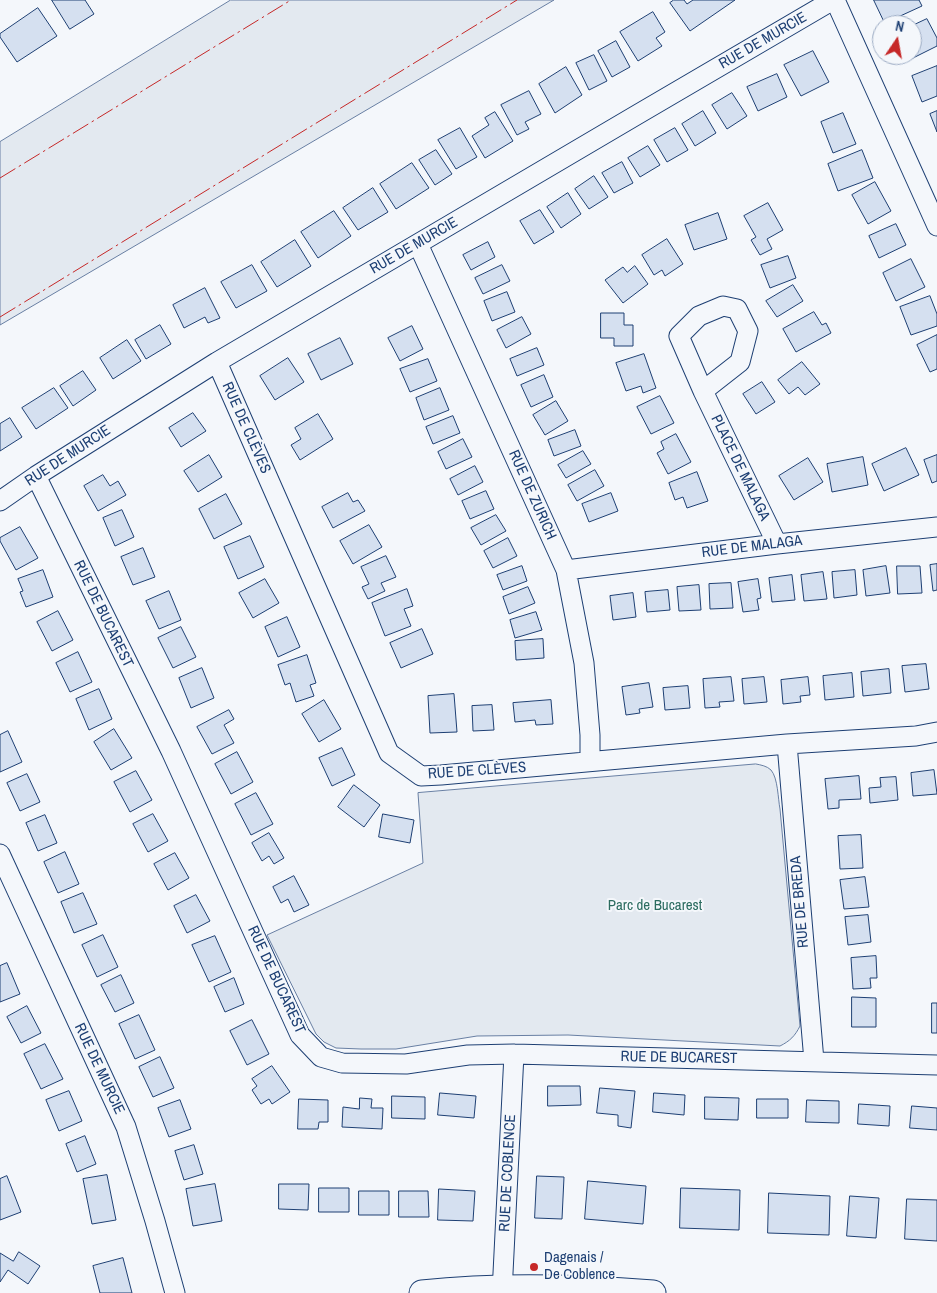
<!DOCTYPE html>
<meta charset="utf-8">
<style>
body{margin:0}
#map{position:relative;width:937px;height:1293px;overflow:hidden;background:#f4f7fb;font-family:"Archivo Narrow",sans-serif}
canvas{display:block}
.north{position:absolute;left:872px;top:15px;width:50px;height:50px;box-sizing:border-box;background:#f4f7fb;border:1px solid #9eadc5;border-radius:50%;rotate:12deg;font-size:14px;font-weight:700;line-height:20px;text-align:center;color:#1d3f73}
.north::after{content:'';display:block;margin:auto;width:18px;height:22px;background:#c62828;clip-path:polygon(50% 0,100% 100%,50% 72%,0 100%)}
</style>
<div id="map">
<canvas width="937" height="1293"></canvas>
<div class="north">N</div>
</div>
<script>
const context = document.querySelector('canvas').getContext('2d');
context.lineJoin = 'round';
function paint(path, color) { context.fillStyle = color; context.fill(path, 'evenodd'); }
function strokePath(path, color, width, dash) { context.strokeStyle = color; context.lineWidth = width; context.lineCap = dash ? 'butt' : 'round'; context.setLineDash(dash || []); context.stroke(path); }
function write(font, color, halo, rows, align = 'center') {
  context.font = font + ' "Archivo Narrow",sans-serif'; context.lineWidth = 4; context.setLineDash([]); context.textBaseline = 'middle'; context.strokeStyle = halo; context.fillStyle = color; for (const [text, x, y, turn = 0] of rows) {
    context.save(); context.translate(x, y); context.rotate((+turn || 0) * Math.PI / 180); context.textAlign = isNaN(turn) ? turn : align; if (halo) context.strokeText(text, 0, 0); context.fillText(text, 0, 0); context.restore();
  }
}
const green = new Path2D(`
 M231,0h323l-554,325v-183z
 M756,764c5,1 11,2 15,6 7,8 7,29 9,39l20,217c-5,10 -10,15 -20,20l-212,-11 -91,1 -81,13h-35l-25,-1 -12,-6 -8,-8 -49,-99 156,-72 -5,-70z`);
paint(green, '#e3e9f0');
strokePath(green, '#687fa3', 1);
const building = new Path2D(`
 M52,0h33l9,14 -24,15z
 M674,0h10l3,4 6,-4h42l-45,31 -20,-28z
 M874,0h45l3,6 -37,17z
 M38,8l19,28 -40,26 -17,-25v-3z
 M653,12l12,20 -9,6 6,8 -24,15 -18,-29z
 M927,19l10,19v8l-32,16 -3,-7h10v-29z
 M616,41l14,26 -18,10 -14,-26z
 M813,51l16,31 -28,14 -17,-31z
 M594,55l13,26 -18,9 -13,-27z
 M937,66v30l-15,6 -10,-26z
 M566,67l16,28 -27,18 -16,-29z
 M777,74l10,23 -29,14 -11,-24z
 M529,91l12,23 -16,8 4,7 -12,6 -16,-30z
 M732,93l15,23 -20,13 -15,-24z
 M703,111l13,22 -21,13 -13,-22z
 M937,111v21l-7,-18z
 M495,112l18,29 -28,17 -13,-22 17,-11 -4,-7z
 M843,113l13,31 -23,9 -12,-31z
 M460,128l17,29 -21,12 -18,-29z
 M675,128l13,22 -21,12 -13,-22z
 M648,146l12,19 -20,12 -12,-19z
 M436,150l16,24 -17,11 -16,-25z
 M862,150l11,28 -35,13 -10,-27z
 M622,162l11,21 -19,10 -12,-20z
 M412,163l17,25 -33,21 -16,-25z
 M594,176l14,21 -19,12 -14,-20z
 M875,182l16,29 -23,13 -16,-29z
 M373,188l15,24 -30,18 -15,-22z
 M568,193l13,21 -20,14 -14,-21z
 M768,203l15,27 -16,9 5,10 -12,6 -9,-15 5,-3 -12,-21z
 M540,210l14,22 -20,12 -14,-23z
 M334,211l17,25 -33,22 -17,-26z
 M718,213l9,26 -33,11 -9,-25z
 M896,224l10,21 -27,13 -10,-22z
 M667,239l16,25 -18,12 -3,-6 -8,5 -12,-20z
 M295,240l16,26 -34,21 -16,-25z
 M488,242l7,15 -24,13 -8,-15z
 M788,256l8,22 -26,10 -9,-23z
 M911,259l14,28 -29,14 -13,-28z
 M252,265l15,26 -31,17 -15,-26z
 M502,265l8,16 -27,13 -8,-16z
 M635,266l13,18 -25,19 -18,-23 18,-13 4,5z
 M793,285l10,16 -26,16 -11,-16z
 M205,288l15,30 -12,5 -3,-6 -21,11 -11,-23z
 M507,292l8,20 -23,9 -8,-20z
 M930,296l7,18v12l-26,9 -11,-28z
 M814,312l8,13 4,-2 5,10 -35,19 -13,-23z
 M601,313h23v12h9v21h-19v-8h-13z
 M522,317l9,17 -25,14 -9,-18z
 M160,325l11,19 -25,15 -11,-19z
 M412,326l11,23 -23,12 -12,-23z
 M937,335v34l-7,3 -13,-27z
 M340,338l13,26 -32,16 -13,-26z
 M127,340l14,21 -28,18 -13,-21z
 M537,348l7,17 -27,11 -7,-17z
 M644,354l12,34 -13,5 -2,-7 -15,5 -10,-28z
 M288,358l16,24 -29,18 -15,-24z
 M428,359l9,22 -27,11 -10,-23z
 M802,362l18,22 -15,11 -7,-8 -9,7 -11,-14z
 M83,371l13,19 -23,16 -13,-20z
 M544,375l9,22 -22,10 -10,-22z
 M762,382l13,20 -19,12 -13,-20z
 M54,388l14,20 -32,21 -14,-21z
 M440,388l9,22 -25,10 -8,-22z
 M660,396l14,27 -23,11 -14,-27z
 M556,401l12,20 -23,14 -12,-20z
 M193,413l13,18 -25,16 -12,-19z
 M318,414l15,25 -33,21 -9,-15 10,-6 -6,-11z
 M453,416l7,17 -27,11 -7,-17z
 M10,418l12,19 -22,14v-27z
 M575,430l6,16 -27,10 -6,-16z
 M676,434l15,28 -23,12 -11,-21 7,-4 -3,-7z
 M463,439l9,18 -26,12 -8,-17z
 M906,448l13,27 -35,16 -12,-27z
 M583,451l8,13 -25,14 -8,-13z
 M209,455l13,22 -24,15 -14,-21z
 M937,455v26l-5,2 -8,-23z
 M863,457l5,28 -36,7 -5,-28z
 M808,458l15,24 -29,18 -15,-24z
 M475,466l8,16 -25,13 -8,-16z
 M595,470l9,16 -27,15 -9,-16z
 M697,472l11,29 -21,7 -4,-11 -8,3 -6,-17z
 M103,475l7,11 8,-5 8,14 -28,16 -14,-25z
 M486,491l8,18 -24,10 -8,-18z
 M348,493l5,9 5,-2 7,11 -32,17 -11,-21z
 M611,493l7,18 -29,11 -7,-18z
 M226,494l16,30 -28,15 -15,-30z
 M122,510l12,27 -19,9 -12,-28z
 M496,515l10,16 -25,14 -10,-17z
 M369,525l13,22 -29,17 -13,-23z
 M20,527l18,31 -22,12 -16,-29v-3z
 M250,536l14,31 -26,12 -14,-32z
 M508,538l9,18 -24,12 -9,-17z
 M143,548l12,29 -22,8 -12,-28z
 M386,556l10,21 -15,6 4,8 -17,8 -6,-12 7,-3 -8,-17z
 M937,564v26l-4,1 -3,-26z
 M522,566l5,15 -24,9 -6,-15z
 M886,566l4,27 -24,3 -3,-26z
 M897,566h23l2,27 -24,1z
 M43,570l10,27 -27,10 -6,-15 3,-1 -5,-12z
 M855,570l2,25 -23,3 -2,-26z
 M823,572l4,27 -23,2 -3,-26z
 M792,575l3,25 -23,2 -3,-24z
 M265,579l14,24 -26,15 -14,-25z
 M758,579l3,19 -4,1 2,11 -16,2 -5,-30z
 M731,583l2,25 -23,1 -1,-25z
 M699,585l2,25 -22,1 -2,-24z
 M528,587l7,16 -26,11 -6,-17z
 M407,589l6,17 -9,3 7,17 -26,10 -13,-33z
 M668,590l2,20 -23,2 -2,-20z
 M169,591l12,29 -22,9 -13,-28z
 M633,593l3,24 -23,3 -3,-24z
 M58,611l15,29 -21,11 -15,-29z
 M536,612l6,18 -27,8 -5,-18z
 M287,617l13,30 -22,10 -13,-30z
 M181,627l15,30 -23,11 -15,-30z
 M422,629l11,25 -32,14 -11,-25z
 M543,639l1,19 -28,2 -1,-19z
 M78,652l14,30 -22,10 -14,-29z
 M307,655l9,28 -6,2 4,11 -18,6 -6,-19 -5,2 -7,-20z
 M926,664l3,25 -24,3 -3,-26z
 M202,668l12,30 -23,10 -12,-30z
 M889,669l2,24 -28,3 -2,-24z
 M852,673l2,24 -29,3 -2,-24z
 M731,677l3,24 -15,1 1,5 -15,1 -2,-29z
 M764,677l3,25 -23,2 -2,-25z
 M808,677l2,18 -10,1 1,6 -18,2 -2,-24z
 M649,683l4,24 -14,2 1,4 -14,2 -4,-28z
 M688,686l2,22 -25,2 -2,-22z
 M99,689l13,30 -23,11 -13,-31z
 M454,694l3,38 -27,1 -2,-37z
 M324,700l17,29 -22,13 -17,-28z
 M551,700l2,24 -17,1 -1,-5 -20,2 -2,-19z
 M492,705l2,25 -21,1 -1,-25z
 M229,710l5,9 -10,6 10,18 -22,11 -15,-27z
 M114,729l18,29 -21,12 -17,-28z
 M8,731l14,31 -22,10v-37z
 M342,748l13,27 -23,11 -13,-28z
 M237,752l16,30 -22,12 -16,-30z
 M934,770l3,24 -24,2 -2,-23z
 M136,771l16,29 -22,12 -16,-30z
 M27,774l13,28 -20,9 -13,-28z
 M859,776l2,23 -22,1v8l-11,1 -3,-30z
 M896,777l2,23 -28,3 -1,-15 12,-1 -1,-9z
 M354,785l26,20 -16,22 -26,-20z
 M256,793l17,31 -22,11 -16,-31z
 M153,814l15,27 -20,11 -15,-28z
 M383,814l31,6 -4,23 -31,-6z
 M45,815l12,28 -19,8 -12,-28z
 M269,833l15,25 -10,6 -5,-8 -7,5 -10,-18z
 M861,835l2,33 -23,1 -2,-33z
 M65,852l14,32 -21,9 -14,-31z
 M175,853l14,25 -21,12 -14,-26z
 M294,876l15,29 -15,7 -6,-13 -7,4 -8,-16z
 M865,877l4,30 -25,2 -4,-29z
 M83,893l14,31 -23,9 -13,-31z
 M196,895l14,26 -23,12 -13,-27z
 M868,915l3,27 -23,3 -3,-28z
 M103,935l15,32 -21,10 -15,-32z
 M215,936l16,36 -22,10 -17,-37z
 M876,956l1,22h-7l1,10 -18,1 -2,-31z
 M7,963l13,31 -20,8v-36z
 M121,975l13,28 -19,9 -14,-27z
 M234,978l10,26 -19,8 -11,-25z
 M852,997l24,1v29h-24z
 M932,1003h5v30h-5z
 M27,1006l14,27 -20,10 -14,-26z
 M139,1015l16,35 -20,9 -16,-35z
 M252,1020l17,34 -22,11 -17,-34z
 M45,1044l18,35 -22,10 -17,-35z
 M160,1057l14,31 -21,9 -14,-30z
 M272,1066l18,26 -18,12 -3,-5 -8,5 -9,-14 5,-4 -5,-7z
 M548,1086h32l1,19 -33,1z
 M600,1088l35,3 -4,37 -13,-2v-11l-21,-2z
 M69,1091l13,30 -23,10 -13,-31z
 M440,1093l36,3 -2,22 -36,-3z
 M654,1093l31,2 -1,20 -31,-3z
 M392,1096l33,1v22l-33,-1z
 M705,1097l34,1 -1,22 -33,-1z
 M360,1098l12,1 -1,9h12l-1,21 -40,-2 1,-20 16,2z
 M299,1099l29,1v22h-9l-1,7h-20z
 M757,1099h31v19h-31z
 M180,1100l11,29 -22,8 -11,-29z
 M807,1100l32,1v22l-33,-1z
 M859,1104l31,2 -1,20 -31,-2z
 M912,1106l25,2v22l-27,-2z
 M85,1136l11,28 -19,8 -11,-28z
 M194,1145l9,29 -19,6 -9,-29z
 M107,1175l9,45 -24,4 -9,-45z
 M7,1176l14,36 -21,8v-41z
 M537,1176l27,1 -2,42 -27,-1z
 M588,1181l58,5 -3,38 -58,-5z
 M215,1184l7,37 -29,5 -7,-37z
 M279,1184h30l-1,26 -29,-1z
 M319,1188h30v24h-30z
 M681,1188l59,2 -1,40 -59,-2z
 M439,1189l36,2 -2,30 -35,-1z
 M359,1191h30v24h-30z
 M399,1191h29l1,26h-30z
 M769,1193l61,3 -1,39 -61,-2z
 M850,1196l29,2 -3,40 -29,-2z
 M907,1199l30,1v41l-32,-2z
 M19,1252l21,14 -12,18 -20,-14 -8,12v-29l13,8z
 M123,1258l9,35h-32l-7,-27z`);
paint(building, '#d5e0f0');
strokePath(building, '#1d3f73', 1);
const minor = new Path2D(`
 M835,0l102,226
 M418,244l148,326 18,93 6,72v26
 M217,362l172,391 32,23 20,-1 346,-31 129,-8 21,-4
 M703,391l37,-29 8,-31 -11,-22 -14,-3 -24,10 -20,20 24,55 74,153
 M36,476l135,275 129,284 21,22 21,6 64,1 62,-9 46,-1 423,11
 M0,501l36,-25 181,-114 423,-249 193,-113
 M566,570l211,-26 160,-17
 M787,744l27,317
 M0,854l126,273 29,94 20,72
 M502,1293l12,-239`);
const major = new Path2D(`
 M422,1293c77,-8 154,-6 231,0`);
strokePath(minor, '#1d3f73', 21);
strokePath(major, '#1d3f73', 27);
strokePath(minor, '#f4f7fb', 19);
strokePath(major, '#f4f7fb', 25);
strokePath(new Path2D(`
 M0,178l291,-178
 M0,317l517,-317`), '#c62828', 1, [18, 4, 2.5, 4]);
for (const [x, y, r, color] of [
 [534,1267,5,"#c62828"]
]) { const dot = new Path2D(); dot.arc(x, y, r, 0, 2 * Math.PI); context.fillStyle = color; context.fill(dot); strokePath(dot, '#f4f7fb', 2); }
write('15px', '#1d3f73', '#f4f7fb', [
 ["RUE DE MURCIE",763,41,-30],
 ["RUE DE MURCIE",414,246,-30],
 ["RUE DE CLÈVES",246,428,66],
 ["RUE DE MURCIE",68,456,-33],
 ["PLACE DE MALAGA",740,468,64],
 ["RUE DE ZURICH",532,495,66],
 ["RUE DE MALAGA",752,547,-7],
 ["RUE DE BUCAREST",103,614,64],
 ["RUE DE CLÈVES",477,771,-4],
 ["RUE DE BREDA",800,902,-95],
 ["RUE DE BUCAREST",276,980,65],
 ["RUE DE BUCAREST",679,1058,1],
 ["RUE DE MURCIE",99,1069,65],
 ["RUE DE COBLENCE",508,1173,-87]
]);
write('15px', '#2c6c60', '#f4f7fb', [
 ["Parc de Bucarest",655,906]
]);
write('15px', '#1d3f73', '#f4f7fb', [
 ["Dagenais /",544,1258],
 ["De Coblence",544,1275]
], 'left');
</script>
